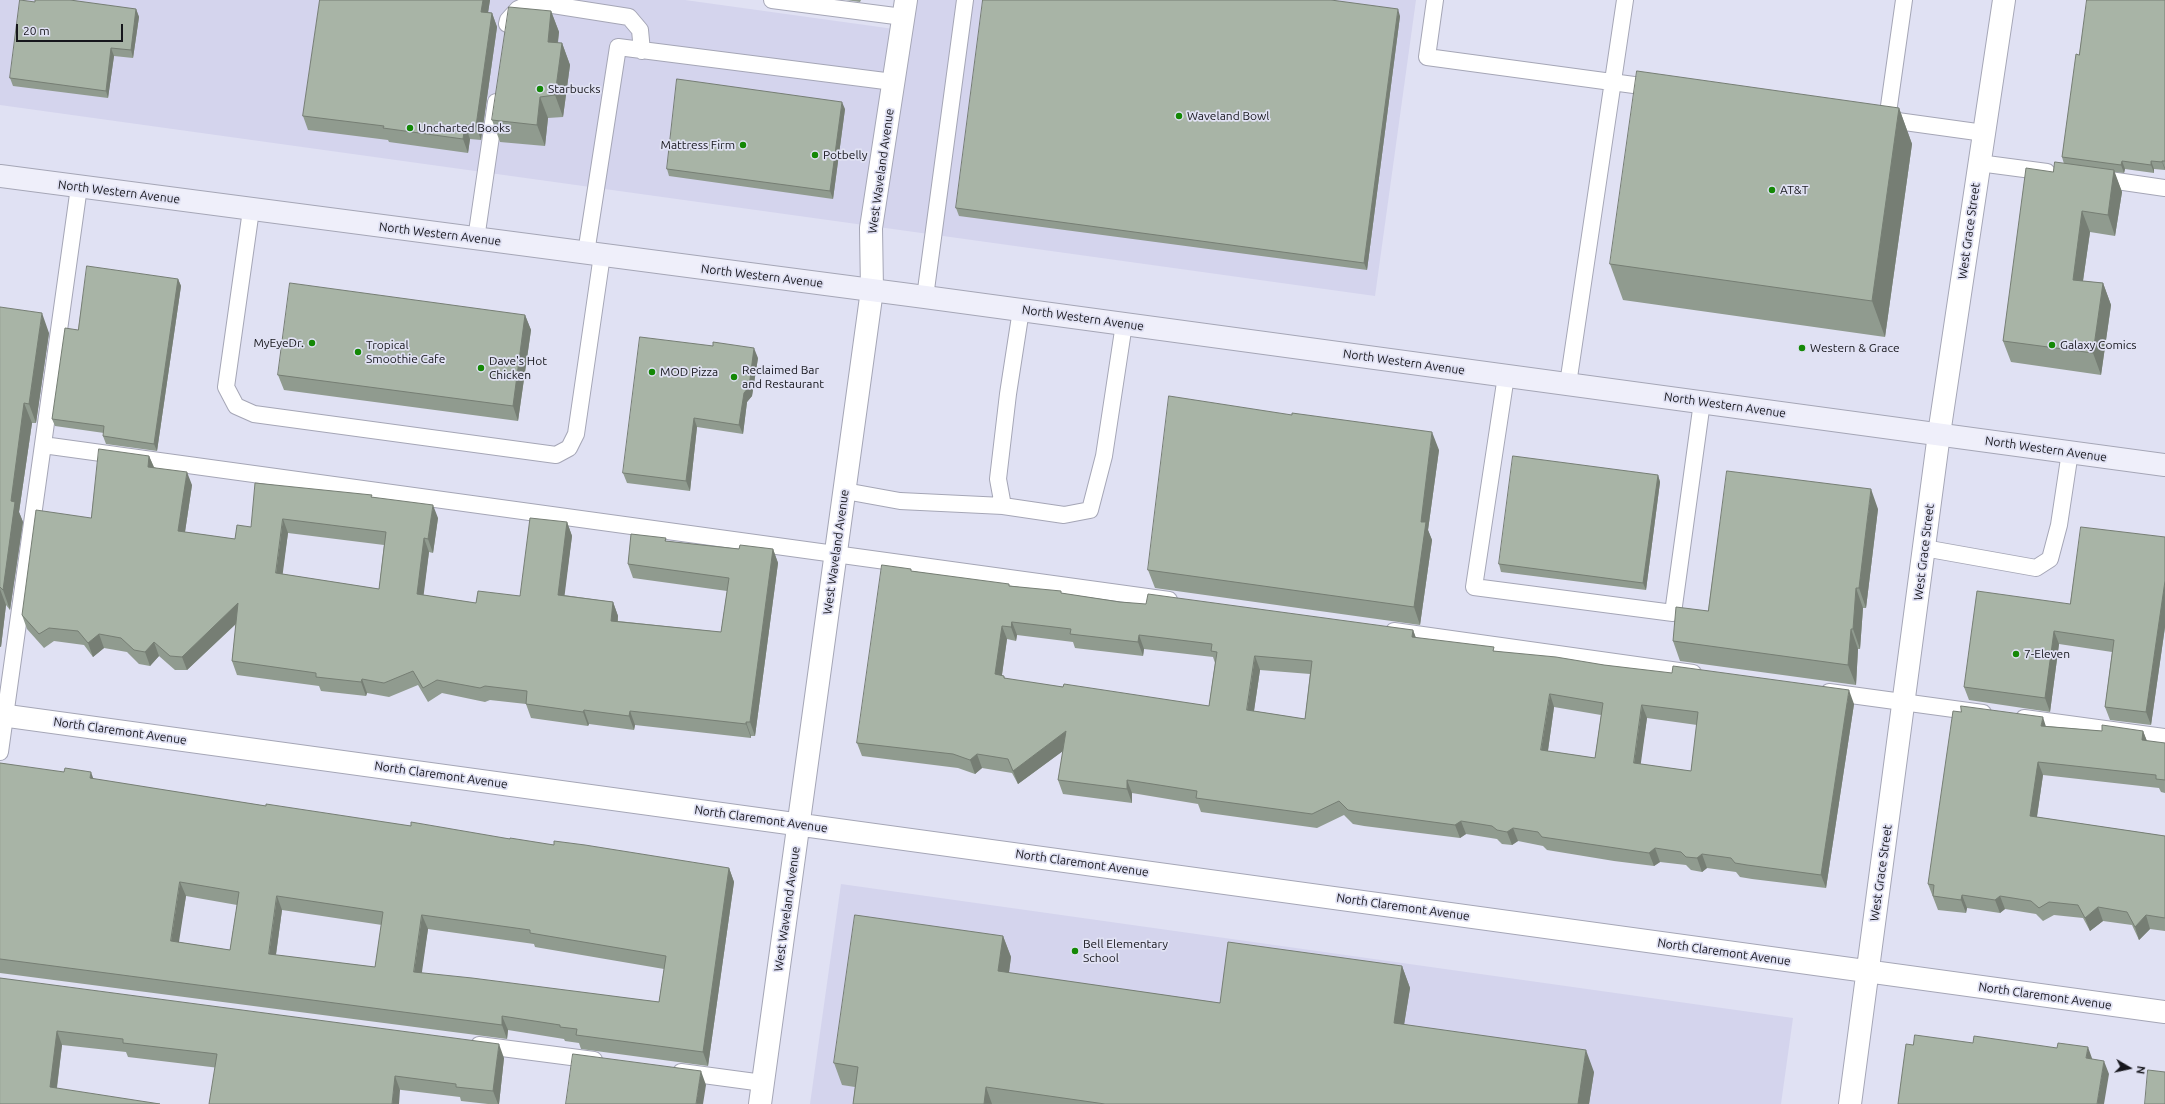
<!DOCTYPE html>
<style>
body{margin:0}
#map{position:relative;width:2165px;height:1104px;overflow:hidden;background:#e0e1f3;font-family:Ubuntu,sans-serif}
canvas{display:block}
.north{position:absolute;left:2109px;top:1048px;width:40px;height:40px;-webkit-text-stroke:3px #e0e1f3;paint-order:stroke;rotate:99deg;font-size:11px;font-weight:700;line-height:16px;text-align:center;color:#16161c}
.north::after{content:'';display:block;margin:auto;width:14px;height:18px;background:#16161c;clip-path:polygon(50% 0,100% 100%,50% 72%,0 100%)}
.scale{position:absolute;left:16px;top:24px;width:107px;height:18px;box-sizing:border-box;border:2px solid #16161c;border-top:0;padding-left:5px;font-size:12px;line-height:14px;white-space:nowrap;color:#16161c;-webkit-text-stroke:3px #e0e1f3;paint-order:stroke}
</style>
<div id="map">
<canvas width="2165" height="1104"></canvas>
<div class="north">N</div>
<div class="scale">20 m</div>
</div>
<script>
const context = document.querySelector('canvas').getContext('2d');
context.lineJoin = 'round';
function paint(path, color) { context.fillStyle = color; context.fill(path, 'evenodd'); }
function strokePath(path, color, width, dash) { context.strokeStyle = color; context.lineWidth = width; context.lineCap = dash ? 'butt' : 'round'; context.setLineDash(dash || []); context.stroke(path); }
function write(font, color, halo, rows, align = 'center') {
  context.font = font + ' Ubuntu,sans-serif'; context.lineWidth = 3.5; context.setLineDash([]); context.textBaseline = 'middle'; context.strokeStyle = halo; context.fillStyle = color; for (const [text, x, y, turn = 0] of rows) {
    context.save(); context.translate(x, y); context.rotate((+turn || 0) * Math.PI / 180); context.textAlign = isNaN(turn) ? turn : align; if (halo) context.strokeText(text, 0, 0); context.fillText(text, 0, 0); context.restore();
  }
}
paint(new Path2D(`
 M0,0h685l209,29 5,-29h517l-41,296 -1375,-191z
 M841,884l952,134 -12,86h-971z`), '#d4d4ed');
const lane = new Path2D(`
 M772,0l131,17
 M1435,0l-8,57 229,31
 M507,24l1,-4 10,-11 16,-7 95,15 11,13 2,21
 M1883,119l101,14
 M1887,120l17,-120
 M1979,163l68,9
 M2096,178l69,10
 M251,210l-25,177 10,19 18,8 302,41 13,-7 7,-14 26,-179
 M476,239l20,-137
 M586,253l32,-206 275,35
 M925,297l40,-297
 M1021,310l-13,84 -10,85 5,27 61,9 26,-5 14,-54 20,-132
 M1506,376l-32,211 199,26 29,-211
 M1568,384l57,-384
 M43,445l1126,155
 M845,491l55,10 103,5
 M1924,548l112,20 14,-9 9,-34 11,-73
 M1394,631l299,42
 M1829,692l154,21
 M2024,718l141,19
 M0,752l79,-565
 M479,1045l115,15
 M681,1072l82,11`);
const street = new Path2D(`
 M0,715l2165,297
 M760,1104l112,-814 -1,-62 35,-228
 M1850,1104l89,-670 65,-434`);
const secondary = new Path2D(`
 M0,176l925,121 1240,168`);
strokePath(lane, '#a5a6b6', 18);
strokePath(street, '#a5a6b6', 24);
strokePath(secondary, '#a5a6b6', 24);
strokePath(lane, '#fff', 16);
strokePath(street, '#fff', 22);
strokePath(secondary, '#efeffa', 22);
paint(new Path2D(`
 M320,0h170l-2,12 4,1 5,14 -16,113 -11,-1 -2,14 -79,-11 -1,-2 -80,-10 -5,-14z
 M846,0h15l-1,2z
 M2165,0v170l-11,-1v4l-29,-4 -1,4 -10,-1 8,20 -7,44 -25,-4 -7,49 20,2 8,22 -10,70 -90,-13 -8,-21 50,-169 11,-8 -2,-7 17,-102z
 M35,2l101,7 3,8 -6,41 -19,-2 -6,42 -95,-12 -3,-8z
 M551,11l8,21 -1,11h4l8,22 -7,52 -15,1 -3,28 -45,-4 -8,-22z
 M1400,16l-33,254 -408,-54 -3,-8z
 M1899,108l13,36 -27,193 -262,-37 -13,-36z
 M845,109l-12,90 -164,-23 -2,-7z
 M178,279l3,7 -24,165 -51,-7 -3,-8 1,-3 -49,-7 -3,-7 26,-89z
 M0,307l49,26 -13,90h-4l-13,89 4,10 -13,88 -4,-5 -5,42h-1z
 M525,315l6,15 -13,91 -234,-31 -6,-15z
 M758,358l-6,38 -5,6 -4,32 -46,-7 -7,64 -63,-8 -4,-10z
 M1439,450l-11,80 4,10 -12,85 -265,-37 -7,-18z
 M149,456l5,11 38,18 -7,47 50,7 16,-12 121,-30 66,21 -5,35 -4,-1 -6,43 53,8 44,-7 47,-74 5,14 -8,59 49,7 5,14v5l103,11 6,-41 -94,-13 -5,-14 38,-26v3l73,8h34l5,14 -23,173h-4v2l-116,-13 -1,5 -45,-6 -1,2 -57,-8 -5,-14 -36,-4 -5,2 -43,-9 -14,9 -10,-17 -29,12 -22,-4 -1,3 -45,-5 -2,-5 -82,-11 -5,-14 4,-37 -49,46h-12l-16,-14 -9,10 -11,-2 -12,-12 -23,-4 -11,9 -9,-12 -30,-4 -10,7 -17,-19 -5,-14 69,-97zM288,533l96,12 -5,44 -97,-15z
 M1658,475l2,7 -14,108 -145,-18 -2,-8z
 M1878,509l-12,99h-3l-3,41h-2l-2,36 -176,-24 -7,-20 35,-30z
 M2165,537v90l-14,98 -41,-5 -5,-13 7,-55 -53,-8 -9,68 -81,-12 -5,-13 106,-83z
 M912,571l208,31 293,28 3,8 79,13 109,14 250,39 -28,184 -74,-9 -12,-2 -4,-5 -29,-4 -5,4 -11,-2 -5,-5 -26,-3 -6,4 -40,-5 -67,-11 -4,-4 -25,-5 -6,4 -10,-1 -5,-5 -31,-5 -6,4 -96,-12 -11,-2 -9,-9 -27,13 -116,-16 -3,-8 -66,-11v10l-69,-9 -5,-14 5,-29 -45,33 -6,-11 -30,-5 -7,6 -17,-6 -96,-12 -5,-13zM1017,635l56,7 2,6 68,8 1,-7 69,8 2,6 -6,43 -146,-19 -57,-8 -4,-4 5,-36 9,2zM1260,670l50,4 -5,45 -51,-8zM1554,707l47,8 -6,43 -47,-7zM1647,718l50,7 -6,46 -51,-7z
 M2046,726l56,5h41l4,10 18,2v50l-4,-1 -2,-4 -116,-13 -6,42 128,19v95l-15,-2 -11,11 -7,-15 -29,-4 -13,10 -7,-13 -29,-3 -11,6 -7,-7 -31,-5 -5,4 -33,-5 -1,5 -28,-3 -10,-26z
 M0,763l94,16 172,27 145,20 143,19 175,23 5,14 -26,184 -127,-17 -2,-6 -14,-2 -1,-2 -56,-9 -1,9 -507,-66zM186,896l51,9 -7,45 -52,-8zM282,910l100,15 -7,42 -99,-12zM428,929l106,15 1,3 129,22 -5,33 -238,-29z
 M1003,936l8,21 -2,16 211,30 182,-37 8,22 -6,36 190,48 -5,32h-736l2,-17 -13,-2 -8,-22z
 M0,978l504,80 -5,46h-11l-27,-3 -1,-4 -332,-40 -2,-5 -64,-7 -5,43 -57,16z`), '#909b8f');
paint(new Path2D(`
 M483,0h7l-4,26 -5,-14z
 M136,9l3,8 -6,41 -2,-8z
 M1398,9l2,7 -33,254 -3,-7z
 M551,11l8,21 -4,31 -7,-21z
 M492,13l5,14 -16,113 -5,-14z
 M562,43l8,22 -7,52 -8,-22z
 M111,48l3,8 -6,42 -2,-7z
 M540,97l8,21 -3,28 -8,-21z
 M842,102l3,7 -12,90 -3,-8z
 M1899,108l13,36 -27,193 -13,-36z
 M465,125l5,14 -2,14 -5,-14z
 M2122,161l3,8 -1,4 -3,-8z
 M2151,161l3,8v4l-3,-8z
 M2162,161l3,7v2l-3,-8z
 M2114,170l8,22 -7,44 -7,-21z
 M2082,211l8,21 -10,69 -7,-21z
 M178,279l3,7 -24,165 -3,-7z
 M2103,283l8,22 -10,70 -8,-22z
 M42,313l7,20 -13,90 -7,-19z
 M525,315l6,15 -13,91 -5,-15z
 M754,348l4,10 -6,38 -5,6 -4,32 -4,-9 5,-32z
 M24,403l8,20 -13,89 4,10 -13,88 -7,-20 8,-89z
 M694,418l3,9 -7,64 -4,-10z
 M1432,432l7,18 -11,80 4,10 -12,85 -6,-18 7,-85z
 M149,456l6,14 -7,-3z
 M187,472l5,13 -9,60 -5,-14z
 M1658,475l2,7 -14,108 -3,-7z
 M1871,489l7,20 -12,99 -7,-20z
 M433,505l5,13 -5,35 -5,-14z
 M283,519l5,14 -7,54 -5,-14z
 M567,522l5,14 -9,72 -5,-13z
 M424,538l5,14 -7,56 -5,-14z
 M773,549l5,14 -23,173 -5,-14z
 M2165,581v46l-14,98 -5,-13z
 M1856,588l7,20 -3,41 -7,-20z
 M0,589l6,16 -5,42 -1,-1z
 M613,602l5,14 -2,18 -5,-13z
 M238,603l5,14 -56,53 -5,-13z
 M1012,622l5,13 -1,6 -5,-14z
 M1002,626l5,13 -7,49 -5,-14z
 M1851,629l7,20 -2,36 -8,-20z
 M1413,630l5,14 -6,-7z
 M2054,631l5,13 -9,68 -5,-14z
 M99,634l5,14 -11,9 -5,-14z
 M1139,635l5,14 -1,7 -5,-14z
 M154,642l5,14 -9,10 -5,-14z
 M1255,656l5,14 -8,54 -5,-14z
 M362,679l5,14 -1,3 -5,-14z
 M1849,690l5,14 -28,184 -5,-13z
 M1550,694l4,13 -8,57 -5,-14z
 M1642,705l5,13 -8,59 -5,-14z
 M584,710l5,14 -1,2 -5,-14z
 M630,711l5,14 -1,5 -5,-14z
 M2043,717l4,13 -6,-4z
 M746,722l5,14v2l-5,-14z
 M1066,731l5,14 -53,39 -5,-13z
 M2143,731l5,13 -6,-4z
 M977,754l5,14 -7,6 -5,-14z
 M2038,762l5,13 -8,54 -5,-13z
 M91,772l5,14 -6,-8z
 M1127,780l5,13v10l-5,-14z
 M1461,821l5,13 -6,4 -5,-13z
 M1513,828l5,13 -6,4 -5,-13z
 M1655,848l5,14 -6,4 -5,-13z
 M1702,854l5,14 -5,4 -5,-14z
 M729,868l5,14 -26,184 -5,-14z
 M180,882l6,14 -9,59 -6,-14z
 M1962,895l5,13 -1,5 -5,-13z
 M277,896l5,14 -8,58 -5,-14z
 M2000,896l5,13 -5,4 -5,-13z
 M2098,907l5,14 -13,10 -5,-13z
 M422,915l6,14 -8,57 -6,-14z
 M2146,915l4,14 -11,11 -4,-13z
 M1003,936l8,21 -5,36 -8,-22z
 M1402,966l8,22 -9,56 -7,-21z
 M502,1016l6,14 -1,9 -5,-14z
 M57,1031l5,14 -7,56 -5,-14z
 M499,1044l5,14 -5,46h-1l-5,-13z
 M2088,1047l5,14 -7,-3z
 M1586,1050l8,22 -5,32h-11z
 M2104,1061l5,13 -5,30h-7z
 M701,1071l5,14 -3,19h-7z
 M395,1076l5,14 -1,14h-7z
 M986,1087l6,17h-8z`), '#767e74');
const building = new Path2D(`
 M20,0l15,2v-2h35l66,9 -5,41 -20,-2 -5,43 -96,-13z
 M320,0h163l-2,12 11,1 -16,113 -11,-1 -2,14 -80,-11 1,-2 -81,-10z
 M983,0h348l67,9 -34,254 -408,-55z
 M2087,0h78v161h-3v1l-11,-1v4l-29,-4 -1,4 -59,-8 14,-103 3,1z
 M509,7l42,4 -3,31 14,1 -7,52 -15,2 -3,28 -45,-5z
 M1637,71l262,37 -27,193 -262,-37z
 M677,79l165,23 -12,89 -163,-22z
 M2055,162l59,8 -6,45 -26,-4 -9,69 30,3 -10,70 -90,-12 23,-173 27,4z
 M87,266l91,13 -24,165 -51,-8 1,-10 -52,-7 13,-91 13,2z
 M290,283l235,32 -12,91 -235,-31z
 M0,307l42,6 -13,91 -5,-1 -13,98 4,1 -12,88 -3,-3z
 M640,337l73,9v-4l41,6 -5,39 -5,6 -5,32 -45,-7 -8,63 -63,-8z
 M1169,396l123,19v-2l140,19 -11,90h5l-12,85 -266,-37z
 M99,449l50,7 -1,11 39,5 -9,59 57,8 2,-14 14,2 4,-44 117,12 -1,2 62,8 -5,34 -4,-1 -7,56 59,9 2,-12 42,5 10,-78 37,4 -9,73 55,7 -2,19 110,11 8,-54 -101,-14 3,-30 35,4 -1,3 74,8 1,-4 33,4 -23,173h-4v2l-116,-13 -1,5 -45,-6 -1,2 -57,-8 1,-13 -42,-5 -5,2 -43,-8 -14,8 -10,-17 -29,12 -22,-4 -1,3 -45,-5v-4l-84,-12 6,-58 -56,54 -12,-1 -16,-14 -9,10 -11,-2 -13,-12 -22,-4 -11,9 -10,-12 -29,-3 -10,6 -17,-19 14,-105 55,8zM283,519l103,13 -7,57 -103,-16z
 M1513,456l145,19 -15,108 -144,-19z
 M1727,471l144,18 -12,99h-3l-3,41h-2l-3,36 -175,-24 3,-34 32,4z
 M2081,527l84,10v44l-19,131 -41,-5 9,-67 -60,-9 -9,67 -81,-11 13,-96 93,13z
 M882,565l29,4v2l98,13v2l52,5v2l59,9 26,2 2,-10 265,36 -1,7 82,10 -1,4 63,6 48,8 68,8 1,-7 176,24 -28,185 -74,-10 -12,-2 -4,-5 -29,-4 -5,4 -11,-1 -5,-5 -26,-4 -6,5 -40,-6 -67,-10 -4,-5 -25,-4 -6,4 -10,-2 -5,-4 -31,-5 -6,4 -96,-13 -11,-2 -9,-9 -27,13 -116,-16 1,-7 -70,-11v9l-69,-9 8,-49 -53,40 -5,-12 -31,-5 -7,6 -17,-6 -96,-11zM1012,622l59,7 -1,5 68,8 1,-7 73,9 -1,7 6,1 -8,54 -145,-22 -1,3 -59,-9v-2l-9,-2 7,-48 9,1zM1255,656l57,5 -7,58 -58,-9zM1550,694l53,9 -8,55 -54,-8zM1642,705l56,7 -7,59 -57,-8z
 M1961,706l82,11 -2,9 61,5v-6l41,6 -1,9 23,3v37l-9,-1v-4l-118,-13 -8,54 135,20v82l-19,-3 -11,12 -8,-15 -29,-5 -13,11 -7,-13 -29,-3 -10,6 -8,-7 -31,-5 -5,4 -33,-5 -1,5 -28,-4 1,-11 -6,-1 25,-173 8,1z
 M0,763l64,9 1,-4 26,4 -1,6 176,28v-2l145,22v-4l99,17v-1l44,7v-4l31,4 144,23 -26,184 -127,-17 1,-6 -17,-2v-2l-58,-9v9l-502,-66zM180,882l59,10 -9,58 -59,-9zM277,896l106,16 -8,55 -106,-13zM422,915l108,15v3l136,23 -7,46 -187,-24 -58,-6z
 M855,915l148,21 -5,35 222,32 8,-61 174,24 -8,57 192,27 -8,54h-473l-119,-17 -2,17h-131l5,-37 -24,-4z
 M0,978l499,66 -6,47 -37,-4v-3l-61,-8 -3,28h-183l8,-50 -94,-11v-4l-66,-8 -7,56 110,17h-160z
 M1915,1035l58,8 1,-7 83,12 1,-5 30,4 -2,11 18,3 -7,43h-199l8,-60 7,1z
 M573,1054l128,17 -5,33h-130z
 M2148,1070l17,2v32h-20z`);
paint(building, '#a8b4a6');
strokePath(building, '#767e74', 1);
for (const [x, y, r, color] of [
 [540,89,4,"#148806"],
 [1179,116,4,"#148806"],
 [410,128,4,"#148806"],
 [743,145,4,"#148806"],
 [815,155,4,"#148806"],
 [1772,190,4,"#148806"],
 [312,343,4,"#148806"],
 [2052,345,4,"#148806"],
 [1802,348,4,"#148806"],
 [358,352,4,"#148806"],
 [481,368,4,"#148806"],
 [652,372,4,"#148806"],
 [734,377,4,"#148806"],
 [2016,654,4,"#148806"],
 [1075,951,4,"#148806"]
]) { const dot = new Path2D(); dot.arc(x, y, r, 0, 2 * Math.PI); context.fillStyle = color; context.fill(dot); strokePath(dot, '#e0e1f3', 1.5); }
write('12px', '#16161c', '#e0e1f3', [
 ["Starbucks",548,89],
 ["Waveland Bowl",1187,116],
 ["Uncharted Books",418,128],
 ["Mattress Firm",735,145,"right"],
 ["Potbelly",823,155],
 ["AT&T",1780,190],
 ["MyEyeDr.",304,343,"right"],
 ["Tropical",366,345],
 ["Smoothie Cafe",366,359],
 ["Galaxy Comics",2060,345],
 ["Western & Grace",1810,348],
 ["Dave's Hot",489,361],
 ["Chicken",489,375],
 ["Reclaimed Bar",742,370],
 ["and Restaurant",742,384],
 ["MOD Pizza",660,372],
 ["7-Eleven",2024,654],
 ["Bell Elementary",1083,944],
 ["School",1083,958]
], 'left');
write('12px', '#16161c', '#e0e1f3', [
 ["West Waveland Avenue",881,171,-82],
 ["North Western Avenue",119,192,7],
 ["West Grace Street",1969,231,-82],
 ["North Western Avenue",440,234,7],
 ["North Western Avenue",762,276,7],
 ["North Western Avenue",1083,318,8],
 ["North Western Avenue",1404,362,8],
 ["North Western Avenue",1725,405,8],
 ["North Western Avenue",2046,449,8],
 ["West Waveland Avenue",836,552,-82],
 ["West Grace Street",1924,552,-83],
 ["North Claremont Avenue",120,731,8],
 ["North Claremont Avenue",441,775,8],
 ["North Claremont Avenue",761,819,8],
 ["North Claremont Avenue",1082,863,8],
 ["West Grace Street",1881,873,-82],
 ["North Claremont Avenue",1403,907,8],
 ["West Waveland Avenue",787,909,-82],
 ["North Claremont Avenue",1724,952,8],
 ["North Claremont Avenue",2045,996,8]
]);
</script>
